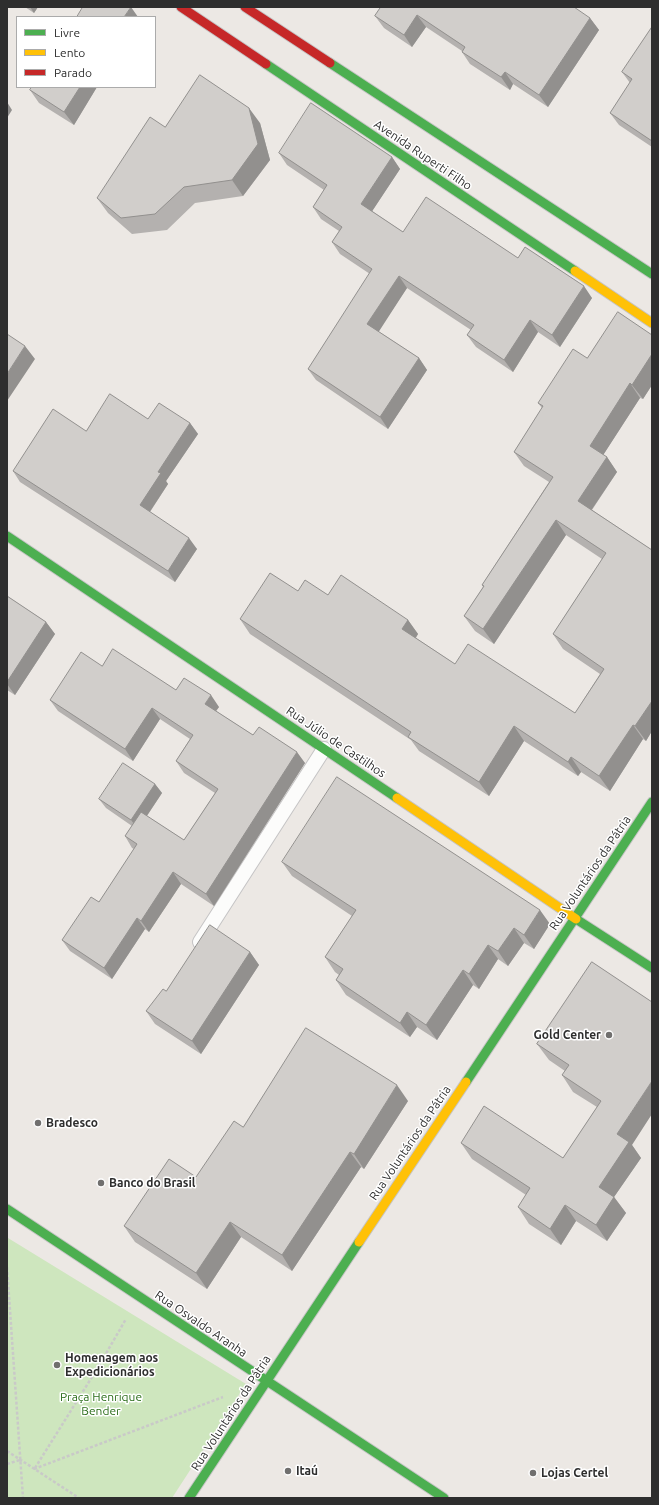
<!DOCTYPE html>
<meta charset="utf-8">
<style>
body{margin:0}
#map{position:relative;width:659px;height:1505px;overflow:hidden;background:#ece8e4;font-family:Ubuntu,sans-serif}
canvas{display:block}
.frame{position:absolute;inset:0;border:8px solid #2e2e2e;pointer-events:none}
.legend{position:absolute;left:16px;top:16px;width:140px;height:72px;box-sizing:border-box;background:#fff;border:1px solid #ababab;margin:0;padding:5px 7px;list-style:none;font-size:12px;color:#2e2e2e}
.legend li{display:flex;align-items:center;gap:8px;height:20px}
.legend b{width:20px;border:1px solid #ababab}
</style>
<div id="map">
<canvas width="659" height="1505"></canvas>
<div class="frame"></div>
<ul class="legend">
<li><b style="height:5px;background:#4caf50"></b>Livre</li>
<li><b style="height:5px;background:#ffc107"></b>Lento</li>
<li><b style="height:5px;background:#c62828"></b>Parado</li>
</ul>
</div>
<script>
const context = document.querySelector('canvas').getContext('2d');
context.lineJoin = 'round';
function paint(path, color) { context.fillStyle = color; context.fill(path, 'evenodd'); }
function strokePath(path, color, width, dash) { context.strokeStyle = color; context.lineWidth = width; context.lineCap = dash ? 'butt' : 'round'; context.setLineDash(dash || []); context.stroke(path); }
function write(font, color, halo, rows, align = 'center') {
  context.font = font + ' Ubuntu,sans-serif'; context.lineWidth = 3; context.setLineDash([]); context.textBaseline = 'middle'; context.strokeStyle = halo; context.fillStyle = color; for (const [text, x, y, turn = 0] of rows) {
    context.save(); context.translate(x, y); context.rotate((+turn || 0) * Math.PI / 180); context.textAlign = isNaN(turn) ? turn : align; if (halo) context.strokeText(text, 0, 0); context.fillText(text, 0, 0); context.restore();
  }
}
paint(new Path2D(`
 M8,1238l238,146 -74,114h-165z`), '#cee6be');
const lane = new Path2D(`
 M200,942l124,-193`);
const fast = new Path2D(`
 M330,63l322,211
 M266,64l309,207
 M7,536l390,262
 M576,919l76,49
 M466,1082l186,-280
 M7,1209l437,289
 M189,1498l170,-256`);
const slow = new Path2D(`
 M575,271l77,52
 M397,798l179,121
 M359,1242l107,-160`);
const jam = new Path2D(`
 M181,7l85,57
 M245,7l85,56`);
strokePath(lane, '#c5c4c5', 16);
strokePath(fast, '#c5c4c5', 11);
strokePath(slow, '#c5c4c5', 11);
strokePath(jam, '#c5c4c5', 11);
strokePath(new Path2D(`
 M7,1267l16,231
 M7,1451l72,47
 M7,1464l13,-4
 M35,1468l62,-99 29,-50
 M34,1469l189,-72`), '#c9c9c8', 2.5, [3, 2]);
strokePath(lane, '#fcfcfb', 14);
strokePath(fast, '#4caf50', 9);
strokePath(slow, '#ffc107', 9);
strokePath(jam, '#c62828', 9);
paint(new Path2D(`
 M25,7h13l-4,6z
 M381,7l209,11 9,12 -51,77 -35,-23 -3,6 -40,-26 -8,-12v-1l-36,-24 -14,20 -28,-19 -9,-12z
 M652,27v120l-33,-22 -9,-12 20,-30 -8,-11z
 M97,87l-23,38 -35,-22 -9,-13z
 M260,123l10,37 -27,36 -48,7 -28,27 -35,4 -24,-21 -11,-15 68,-71z
 M279,153l113,4 8,12 -28,42 31,21 115,26 74,40 -32,49 -22,-15 -25,40 -37,-25 -9,-12 4,-5 -64,-42 -29,43 41,27 8,12 -39,59 -72,-49 -8,-11 62,-95 -30,-20 -8,-12 7,-11 -18,-12 -8,-12 11,-17 -37,-25z
 M652,335v50l-9,14 -3,-1 -37,57 4,2 10,15 -25,38 60,40v181l-6,10 -3,-2 -33,52 -29,-19 -3,4 -54,-35 -35,55 -70,-45 -8,-11 -161,-106 -10,-15 58,-28 30,4 80,25 10,14 -2,4 39,26 120,49 25,-39 -37,-25 -10,-15 49,-75 -36,-24 -72,109 -19,-13 -11,-15 19,-29 -1,-2 67,-103 -25,-16 -10,-14 28,-44 -4,-5 49,-45z
 M148,419l42,4 8,11 -32,47 2,3 -18,28 47,37 -22,33 -155,-100 -7,-11 73,-40z
 M7,596l39,26 9,12 -40,61 -8,-5z
 M102,666l74,24 43,17 -3,4 37,24 52,28 -91,143 -33,-22 -32,48 -4,-3 -33,50 -42,-28 -8,-11 37,-38 35,-53 -2,-1 -7,-12 7,-10 -26,-18 -7,-9 56,-15 7,9 -15,23 37,24 31,-47 -31,-20 -8,-12 14,-22 -30,-20 -27,42 -75,-50 -8,-11z
 M282,862l268,62 -16,25 -10,-6 -16,23 -10,-7 -19,30 -6,-4 -36,55 -20,-13 -7,10 -64,-42 -10,-15 3,-5 -4,-3 -10,-15 27,-41 -60,-40z
 M250,952l9,13 -58,89 -46,-30 -9,-13 20,-20z
 M592,962l40,183 9,13 -27,39 12,16 -19,28 -31,-20 -15,24 -32,-21 -11,-17 8,-12 -54,-36 -11,-16 102,15 34,-51 -24,-15 -11,-17 3,-4 -16,-11 -12,-16z
 M408,1101l-44,68 -3,-2 -69,104 -51,-34 -34,52 -72,-47 -11,-16 72,-49 47,-50z`), '#b4b1af');
paint(new Path2D(`
 M30,7h8l-4,6z
 M131,7l7,10h-14z
 M417,15l9,12 -14,20 -8,-12z
 M590,18l9,12 -51,77 -9,-12z
 M505,72l8,12 -3,6 -9,-13z
 M80,87h17l-23,38 -10,-13z
 M7,102l5,8 -5,8z
 M249,108l11,15 10,37 -27,36 -11,-16z
 M392,157l8,12 -31,47 -8,-12z
 M399,276l8,12 -31,48 -9,-12z
 M584,286l8,12 -32,49 -8,-12z
 M530,320l8,12 -25,40 -9,-12z
 M25,346l10,13 -28,42v-27z
 M652,354v31l-9,14 -11,-14z
 M419,358l8,12 -39,59 -8,-12z
 M630,383l10,15 -40,62 -10,-14z
 M190,423l8,11 -32,47 2,3 -21,32 -7,-11 18,-33z
 M607,457l10,15 -29,43 -10,-14z
 M556,520l10,15 -72,109 -11,-15z
 M189,538l8,11 -22,33 -7,-11z
 M408,620l10,14 -6,9 -10,-14z
 M46,622l9,12 -40,61 -8,-11v-2z
 M211,695l8,12 -6,8 -8,-11z
 M652,701v30l-6,10 -11,-15z
 M152,708l8,11 -27,42 -8,-12z
 M633,725l10,14 -33,52 -11,-15z
 M514,726l10,15 -35,55 -10,-14z
 M297,752l8,11 -91,143 -8,-12z
 M571,757l10,15 -3,4 -10,-14z
 M155,784l7,9 -24,36 -7,-9z
 M173,872l8,12 -32,48 -8,-11z
 M540,910l10,14 -16,25 -10,-14z
 M137,918l8,11 -33,50 -8,-11z
 M514,928l10,15 -16,23 -10,-15z
 M488,945l10,14 -19,30 -10,-15z
 M250,952l9,13 -58,89 -9,-13z
 M463,970l10,15 -36,55 -11,-15z
 M407,1012l10,15 -7,10 -10,-14z
 M652,1081v33l-20,31 9,13 -27,39 12,16 -19,28 -11,-16 3,-38 18,-53z
 M397,1085l11,16 -44,68 -10,-15z
 M350,1152l11,15 -69,104 -10,-16z
 M565,1205l11,16 -15,24 -11,-16z
 M230,1222l11,15 -34,52 -11,-16z`), '#92908e');
const building = new Path2D(`
 M83,7h48l-7,10h-47z
 M381,7h193l16,11 -51,77 -34,-23 -4,5 -39,-25 3,-5 -48,-32 -13,20 -29,-19z
 M652,27v114l-42,-28 22,-34 -10,-7z
 M200,75l49,33 9,36 -26,36 -48,7 -29,27 -34,4 -24,-20 53,-81 15,10z
 M32,87h48l-16,25 -34,-22z
 M311,103l81,54 -31,47 42,28 23,-35 92,61 7,-11 59,39 -32,49 -22,-15 -26,40 -37,-25 7,-10 -75,-49 -32,48 52,34 -39,59 -72,-48 64,-100 -40,-27 10,-15 -29,-20 14,-22 -48,-32z
 M618,312l34,23v19l-20,31 -2,-2 -40,63 17,11 -29,44 74,49v151l-17,25 -2,-1 -34,51 -28,-19 -3,5 -54,-36 -35,56 -71,-45 3,-5 -171,-113 30,-46 28,18 7,-11 23,15 13,-20 67,45 -6,9 53,35 13,-20 107,69 29,-44 -51,-35 53,-81 -50,-33 -73,109 -19,-13 20,-30 -2,-1 71,-108 -39,-25 29,-46 -5,-3 35,-54 14,9z
 M7,334l18,12 -18,28z
 M110,394l38,25 11,-16 31,20 -32,49 3,1 -21,32 49,33 -21,33 -155,-100 40,-62 33,22z
 M7,596l39,26 -39,60z
 M113,649l63,41 8,-12 27,17 -6,9 48,31 6,-8 38,25 -91,142 -33,-22 -32,49 -4,-3 -33,50 -42,-28 29,-43 8,5 38,-58 -12,-8 16,-24 43,28 34,-51 -42,-28 17,-26 -41,-27 -27,41 -75,-49 31,-48 21,14z
 M123,763l32,21 -24,36 -32,-21z
 M337,777l203,133 -16,25 -10,-7 -16,23 -10,-6 -19,29 -6,-4 -37,55 -19,-13 -7,11 -64,-43 7,-11 -18,-12 31,-47 -74,-48z
 M210,925l40,27 -58,89 -46,-30 17,-22 3,2z
 M592,962l60,40v79l-35,53 12,8 -30,45 15,10 -18,28 -31,-20 -15,24 -32,-22 12,-19 -69,-45 23,-37 79,52 38,-57 -39,-26 7,-10 -32,-21z
 M306,1028l91,57 -43,69 -4,-2 -68,103 -52,-33 -34,51 -72,-47 45,-67 27,18 38,-56 9,6z`);
paint(building, '#d1cecb');
strokePath(building, '#92908e', 1);
for (const [x, y, r, color] of [
 [609,1035,4,"#706f6e"],
 [38,1123,4,"#706f6e"],
 [101,1183,4,"#706f6e"],
 [57,1365,4,"#706f6e"],
 [288,1471,4,"#706f6e"],
 [533,1473,4,"#706f6e"]
]) { const dot = new Path2D(); dot.arc(x, y, r, 0, 2 * Math.PI); context.fillStyle = color; context.fill(dot); strokePath(dot, '#fff', 1.5); }
write('12px', '#2e2e2e', '#fff', [
 ["Avenida Ruperti Filho",423,155,34],
 ["Rua Júlio de Castilhos",336,742,34],
 ["Rua Voluntários da Pátria",590,873,-56],
 ["Rua Voluntários da Pátria",410,1143,-56],
 ["Rua Osvaldo Aranha",201,1324,34],
 ["Rua Voluntários da Pátria",231,1413,-57]
]);
write('bold 12px', '#2e2e2e', '#fff', [
 ["Gold Center",601,1035,"right"],
 ["Bradesco",46,1123],
 ["Banco do Brasil",109,1183],
 ["Homenagem aos",65,1358],
 ["Expedicionários",65,1372],
 ["Itaú",296,1471],
 ["Lojas Certel",541,1473]
], 'left');
write('12px', '#2c6e1b', '#fff', [
 ["Praça Henrique",101,1397],
 ["Bender",101,1411]
]);
</script>
